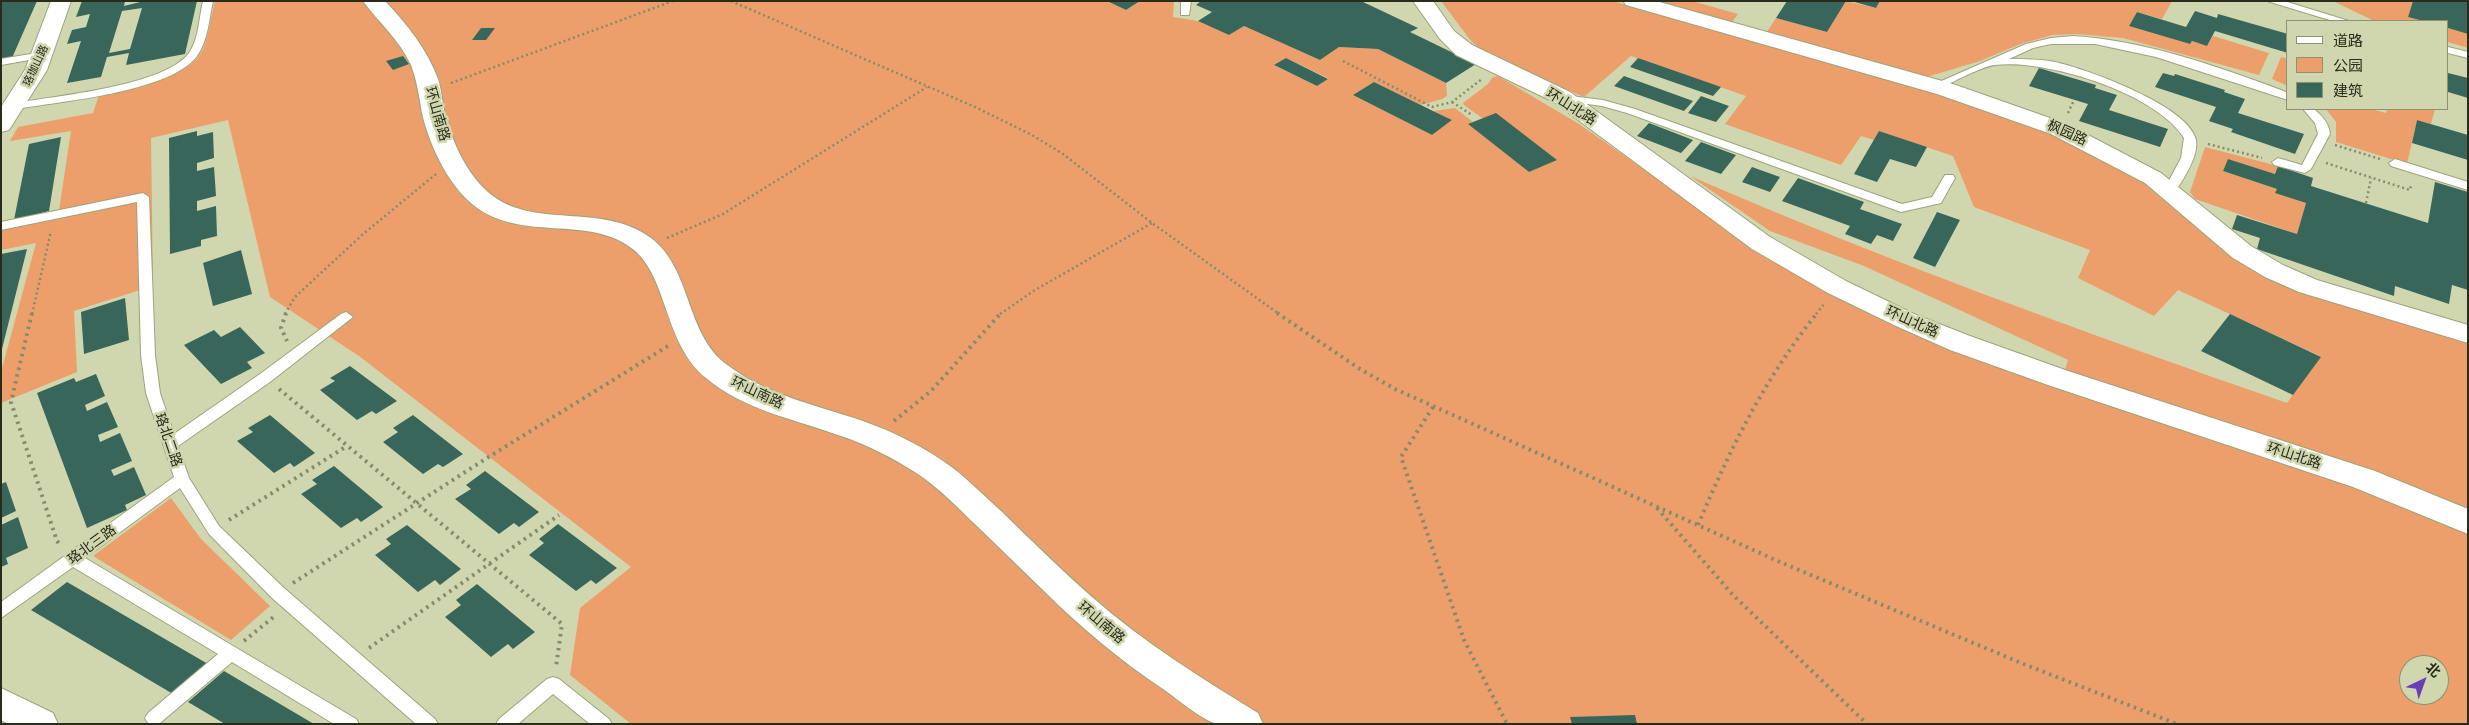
<!DOCTYPE html>
<meta charset="utf-8">
<style>
body{margin:0}
#map{position:relative;width:2469px;height:725px;overflow:hidden;background:#d0d7ae;font-family:"IBM Plex Serif","Noto Sans SC",serif}
canvas{display:block}
.frame{position:absolute;inset:0;border:2px solid #292b1b;pointer-events:none}
.legend{position:absolute;left:2286px;top:20px;width:162px;height:90px;box-sizing:border-box;background:#d0d7ae;border:1px solid #8d9273;margin:0;padding:6px 9px;list-style:none;font-size:15px;color:#292b1b}
.legend li{display:flex;align-items:center;gap:10px;height:25px}
.legend b{width:25px;border:1px solid #8d9273}
.north{position:absolute;left:2399px;top:655px;width:50px;height:50px;box-sizing:border-box;background:#d0d7ae;border:1px solid #8d9273;border-radius:50%;rotate:42deg;font-size:14px;font-weight:700;line-height:20px;text-align:center;color:#292b1b}
.north::after{content:'';display:block;margin:auto;width:18px;height:22px;background:#683eb6;clip-path:polygon(50% 0,100% 100%,50% 72%,0 100%)}
</style>
<div id="map">
<canvas width="2469" height="725"></canvas>
<div class="frame"></div>
<ul class="legend">
<li><b style="height:6px;background:#fff"></b>道路</li>
<li><b style="height:14px;background:#ec9f6a"></b>公园</li>
<li><b style="height:14px;background:#39665a"></b>建筑</li>
</ul>
<div class="north">北</div>
</div>
<script>
const context = document.querySelector('canvas').getContext('2d');
context.lineJoin = 'round';
function paint(path, color) { context.fillStyle = color; context.fill(path, 'evenodd'); }
function strokePath(path, color, width, dash) { context.strokeStyle = color; context.lineWidth = width; context.lineCap = dash ? 'butt' : 'round'; context.setLineDash(dash || []); context.stroke(path); }
function write(font, color, halo, rows, align = 'center') {
  context.font = font + ' "IBM Plex Serif","Noto Sans SC",serif'; context.lineWidth = 5; context.setLineDash([]); context.textBaseline = 'middle'; context.strokeStyle = halo; context.fillStyle = color; for (const [text, x, y, turn = 0] of rows) {
    context.save(); context.translate(x, y); context.rotate((+turn || 0) * Math.PI / 180); context.textAlign = isNaN(turn) ? turn : align; if (halo) context.strokeText(text, 0, 0); context.fillText(text, 0, 0); context.restore();
  }
}
paint(new Path2D(`
 M215,1h892l19,9 14,-9h34l-1,16 25,4 31,14 15,-9 76,34 19,-13 39,2 68,34 1,13 -5,3 -21,6 -47,-23 -21,13 79,40 20,-15 -19,-9 22,-3 18,14 -4,2 60,48 27,-12 -74,-42 -18,-13 -1,-2 25,-19 5,-7 5,-1 81,48 200,140 285,109 4,-13 -204,-94 -94,-35 -80,-55c196,85 396,157 597,227l33,-47 -142,-66 -24,26 -76,-38 12,-28 -116,-43 -21,-51 -74,-25 -5,9 -13,-4 -20,29 -116,-41 21,-28 -115,-40 -47,41 -95,-41 -18,-15 -30,-40h171l260,72 127,38 121,52 100,79 248,99v383h-1837l-61,-49 10,-67 51,-41 -272,-211 -89,-59 -42,-177 -77,18 2,148 -79,25 3,61 -76,31v-31l35,-129 -35,7v-20l57,-13 13,-86 -61,10 8,-14 75,-14 6,-18c29,-8 85,-15 102,-42 7,-11 10,-38 14,-52zM1286,58l42,20v1l-11,7 -42,-20zM2409,665h30v30h-30z
 M1655,1h37l46,13 -6,8z
 M1846,1l30,7 4,-7h292l-10,18 -25,-7 -8,14 61,18 2,-3 15,5 6,-10 56,17 -10,22 -136,-37 -47,-4 -23,1 -30,8 -43,18 -53,16 -160,-45 9,-14 51,14z
 M2333,1h80l-5,16 15,4h-49z
 M2448,28l20,6v14l-20,-6z
 M2281,57l7,2v27l-16,-7z
 M2326,109h45l15,4 1,-4h48l-4,15 -14,-4 -10,44 -71,-22v-20z
 M2205,147l73,19 -3,8 -47,-15 -5,12 54,18 -1,4 30,10 -9,31 -102,-35 -5,-7z
 M171,498l30,41 69,67 -39,34 -138,-84z`), '#ec9f6a');
paint(new Path2D(`
 M1,1h36l-25,57 -11,1z
 M82,1h43l-1,5 20,-5h53l-12,53 -59,11 3,-12 -22,4 -6,20 -34,6 14,-42 -14,3 5,-14 14,-3 4,-13 -14,3zM142,8l-12,41 -21,4 13,-42z
 M1107,1h33l-14,9z
 M1201,1h160l57,27 -8,4 66,32 -30,19 -68,-34 -39,-2 -19,13 -76,-34 -15,9 -31,-14 14,-9 -16,-7z
 M1787,1h59l-19,31 -51,-14z
 M1851,1h29l-4,7z
 M2413,1h55v33l-20,-6v-7h-25l-15,-4z
 M2195,11l22,7 1,-4 70,20v19l-73,-22 -8,15 -15,-5 -2,3 -61,-18 8,-14 49,15z
 M481,28h14l-9,12h-14z
 M403,56l6,8 -16,6 -7,-9z
 M1286,58l42,21 -11,7 -43,-21z
 M1638,58l83,29 -8,9 -83,-29z
 M2039,68l57,17 -1,3 22,7 -8,15 59,19 -8,18 -81,-26 9,-17 -59,-18z
 M2163,73l11,3 1,-2 50,16 -1,2 21,7 -7,14 66,21 -9,20 -64,-22 2,-3 -24,-8 7,-14 -61,-20z
 M2448,73l20,5v20l-20,-6z
 M1624,76l69,25 -9,10 -70,-25z
 M1374,82l59,29 19,9 -20,15 -79,-40z
 M1701,96l28,10 -13,16 -28,-9z
 M1496,113l61,47 -28,12 -61,-48z
 M2417,120l51,15v25l-56,-17z
 M1649,123l44,17 -12,13 -44,-17z
 M197,131v5l16,-4 1,26 -17,5v8l17,-4 2,29 -19,5v10l19,-5 1,30 -16,4v6l-31,8 -1,-116z
 M1879,131l48,16 -11,20 -26,-8 -13,23 -23,-8z
 M61,137l-12,74 -35,9 15,-76z
 M1701,142l35,13 -15,19 -36,-13z
 M2228,159l47,15 3,-8 35,12 -2,8 117,37 7,-41 33,10v98l-16,-5 -3,19 -54,-18 -1,10 -137,-47 3,-11 -28,-9 5,-14 60,19 9,-31 -31,-10 2,-4 -54,-18z
 M1752,167l28,10 -10,15 -28,-10z
 M1798,178l66,24 -4,7 42,15 -9,17 -16,-6 -6,9 -26,-10 5,-8 -68,-25z
 M1937,212l23,8 -25,47 -22,-9z
 M27,249l-25,100h-1v-95z
 M241,250l11,44 -39,12 -10,-43z
 M125,298l4,42 -45,14 -3,-42z
 M2230,314l91,43 -28,38 -92,-44z
 M240,327l25,26 -18,9 5,6 -31,16 -37,-39 30,-15 7,7z
 M350,366l47,35 -21,13 -4,-3 -15,9 -37,-30 15,-9 -5,-3z
 M96,374l9,22 -20,9 2,6 20,-9 11,25 -20,8 2,7 20,-9 12,28 -21,9 3,6 20,-9 12,28 -21,10 2,5 -40,18 -50,-135 37,-15 2,4z
 M270,415l45,38 -21,14 -4,-4 -16,10 -37,-32 16,-9 -5,-4z
 M413,415l50,39 -20,13 -5,-3 -15,10 -40,-32 15,-10 -5,-4z
 M334,466l49,41 -22,15 -4,-4 -16,10 -40,-34 16,-10 -5,-4z
 M485,471l54,41 -20,15 -5,-4 -15,11 -44,-35 16,-10 -5,-4z
 M6,482l10,29 -15,7v-34z
 M18,517l10,31 -22,10 2,6 -7,3v-42z
 M558,524l59,44 -21,16 -5,-4 -15,11 -47,-36 15,-12 -5,-4z
 M407,525l54,44 -21,16 -5,-5 -17,12 -43,-37 16,-11 -5,-5z
 M67,582l141,82 -35,30 -142,-84z
 M477,584l58,48 -22,17 -5,-5 -17,13 -46,-40 16,-12 -5,-5z
 M224,671l90,53h-89l-37,-22z
 M1635,715l2,9h-65l-2,-7z`), '#39665a');
const lane = new Path2D(`
 M203,1h10c-4,18 -5,40 -16,55 -26,36 -139,46 -182,53l-6,-3 6,-3c40,-7 150,-17 174,-50 10,-14 10,-36 14,-52z
 M1181,1h10l-2,14h-8z
 M2267,1h17l65,20h-16z
 M2073,36c69,4 144,30 208,54l7,3v7l-132,-43 -61,-13h-44l-18,4 -24,11c15,0 31,0 46,3 32,7 134,44 141,78 3,16 -13,40 -22,53l-4,1 -6,-4 17,-32 3,-20c-28,-45 -138,-79 -189,-73 -13,1 -43,18 -56,23l-4,1 -5,-3 96,-42 25,-6z
 M2448,47l20,5v6l-20,-5z
 M42,52l4,1v4l-45,8v-6z
 M1562,95l41,5 32,9 267,95 30,-7 13,-22h8l2,3 -14,25 -40,9 -274,-99 -25,-7 -44,-6 -2,-2z
 M2303,109h11c8,7 15,14 16,25l-19,35 -6,4 -31,-8 -2,-3 6,-4 24,7 16,-31 -3,-11z
 M2395,159l73,23v8l-77,-24 -2,-3z
 M143,193l6,4 6,158 5,38 14,41 86,-60 81,-60 5,-2 7,5 -83,65 -92,64 11,32 30,48 65,62 151,131 3,5h-22l-144,-126 -63,-64 -29,-46 -95,70 271,161 3,5h-25l-102,-62 -72,61h-12l-3,-5 3,-5 70,-59 -145,-87 -72,51v-16l173,-125 -28,-84 -5,-38 -4,-153 -136,28v-8z
 M553,677l6,2 50,40 3,5h-22l-37,-30 -35,30h-22l3,-5 48,-40z`);
const street = new Path2D(`
 M51,1h20l-24,69 -38,60 -8,2v-25l24,-37z
 M363,1h22c22,23 42,48 53,78 4,12 4,24 7,35 7,27 21,59 43,78 44,39 113,9 163,46 41,31 34,95 75,126 40,31 90,41 137,57 28,10 55,23 80,40 21,14 39,33 58,50 30,29 60,59 91,86 51,45 109,81 166,116l5,11c-14,0 -36,1 -49,-1 -18,-7 -35,-23 -51,-34 -43,-29 -82,-61 -119,-98 -22,-21 -44,-43 -66,-64 -20,-19 -38,-38 -60,-53 -25,-16 -50,-29 -77,-38 -47,-17 -97,-26 -135,-58 -42,-34 -38,-100 -72,-128 -45,-37 -114,-6 -162,-46 -25,-21 -43,-60 -50,-91 -3,-17 -5,-32 -11,-48 -12,-26 -32,-42 -48,-64z
 M1413,1h20l21,30 18,14 98,47 200,145 76,44 68,33 56,22 98,35 307,100 93,38v25l-115,-47 -305,-102 -98,-35 -54,-24 -68,-33 -76,-44 -198,-147 -98,-47 -16,-16z
 M1623,1h33l297,83 114,40 94,49 90,73 32,19 34,15 151,45v18l-169,-51 -34,-15 -32,-19 -88,-75 -94,-49 -114,-40 -311,-89z
 M1,688l52,25 5,11h-50l-7,-4z`);
strokePath(lane, '#9da37c', 2);
strokePath(street, '#9da37c', 2);
strokePath(new Path2D(`
 M731,1l244,106 57,28 31,19 89,69 127,91
 M1343,61l89,46 20,-5 30,-23
 M451,83l222,-82
 M1452,102l20,13
 M2068,113l6,-13
 M2208,144l54,14
 M2335,145l45,14
 M2326,163l84,27 1,-5
 M2366,203l5,-25
 M667,238l56,-24 204,-127
 M32,314l19,-83
 M285,314l10,-17 67,-62 74,-61
 M1000,314l35,-24 117,-67
 M1816,314l9,-11`), '#878b6d', 2.5, [2, 3]);
strokePath(new Path2D(`
 M32,313l-21,89 46,139 4,5
 M286,313l-5,15 6,13
 M1277,313l83,56 35,20 385,173 246,103 151,59
 M279,389l283,235 -6,43
 M1433,407l-32,50 63,183 43,84
 M894,421l37,-30 70,-78
 M1657,508l76,87 134,129
 M229,520l118,-74
 M1698,525c33,-78 66,-145 119,-212
 M293,583l194,-125 181,-112
 M244,641l32,-26
 M369,648l190,-133`), '#878b6d', 4, [2.5, 4.5]);
paint(lane, '#fff');
paint(street, '#fff');
write('11px', '#292b1b', '#d0d7ae', [
 ["珞珈山路",36,66,-65]
]);
write('14px', '#292b1b', '#d0d7ae', [
 ["环山北路",1571,107,32],
 ["环山南路",437,114,74],
 ["枫园路",2067,133,24],
 ["环山北路",1912,322,24],
 ["环山南路",757,393,25],
 ["珞北二路",168,440,71],
 ["环山北路",2294,456,18],
 ["珞北三路",92,545,-36],
 ["环山南路",1101,623,40]
]);
</script>
